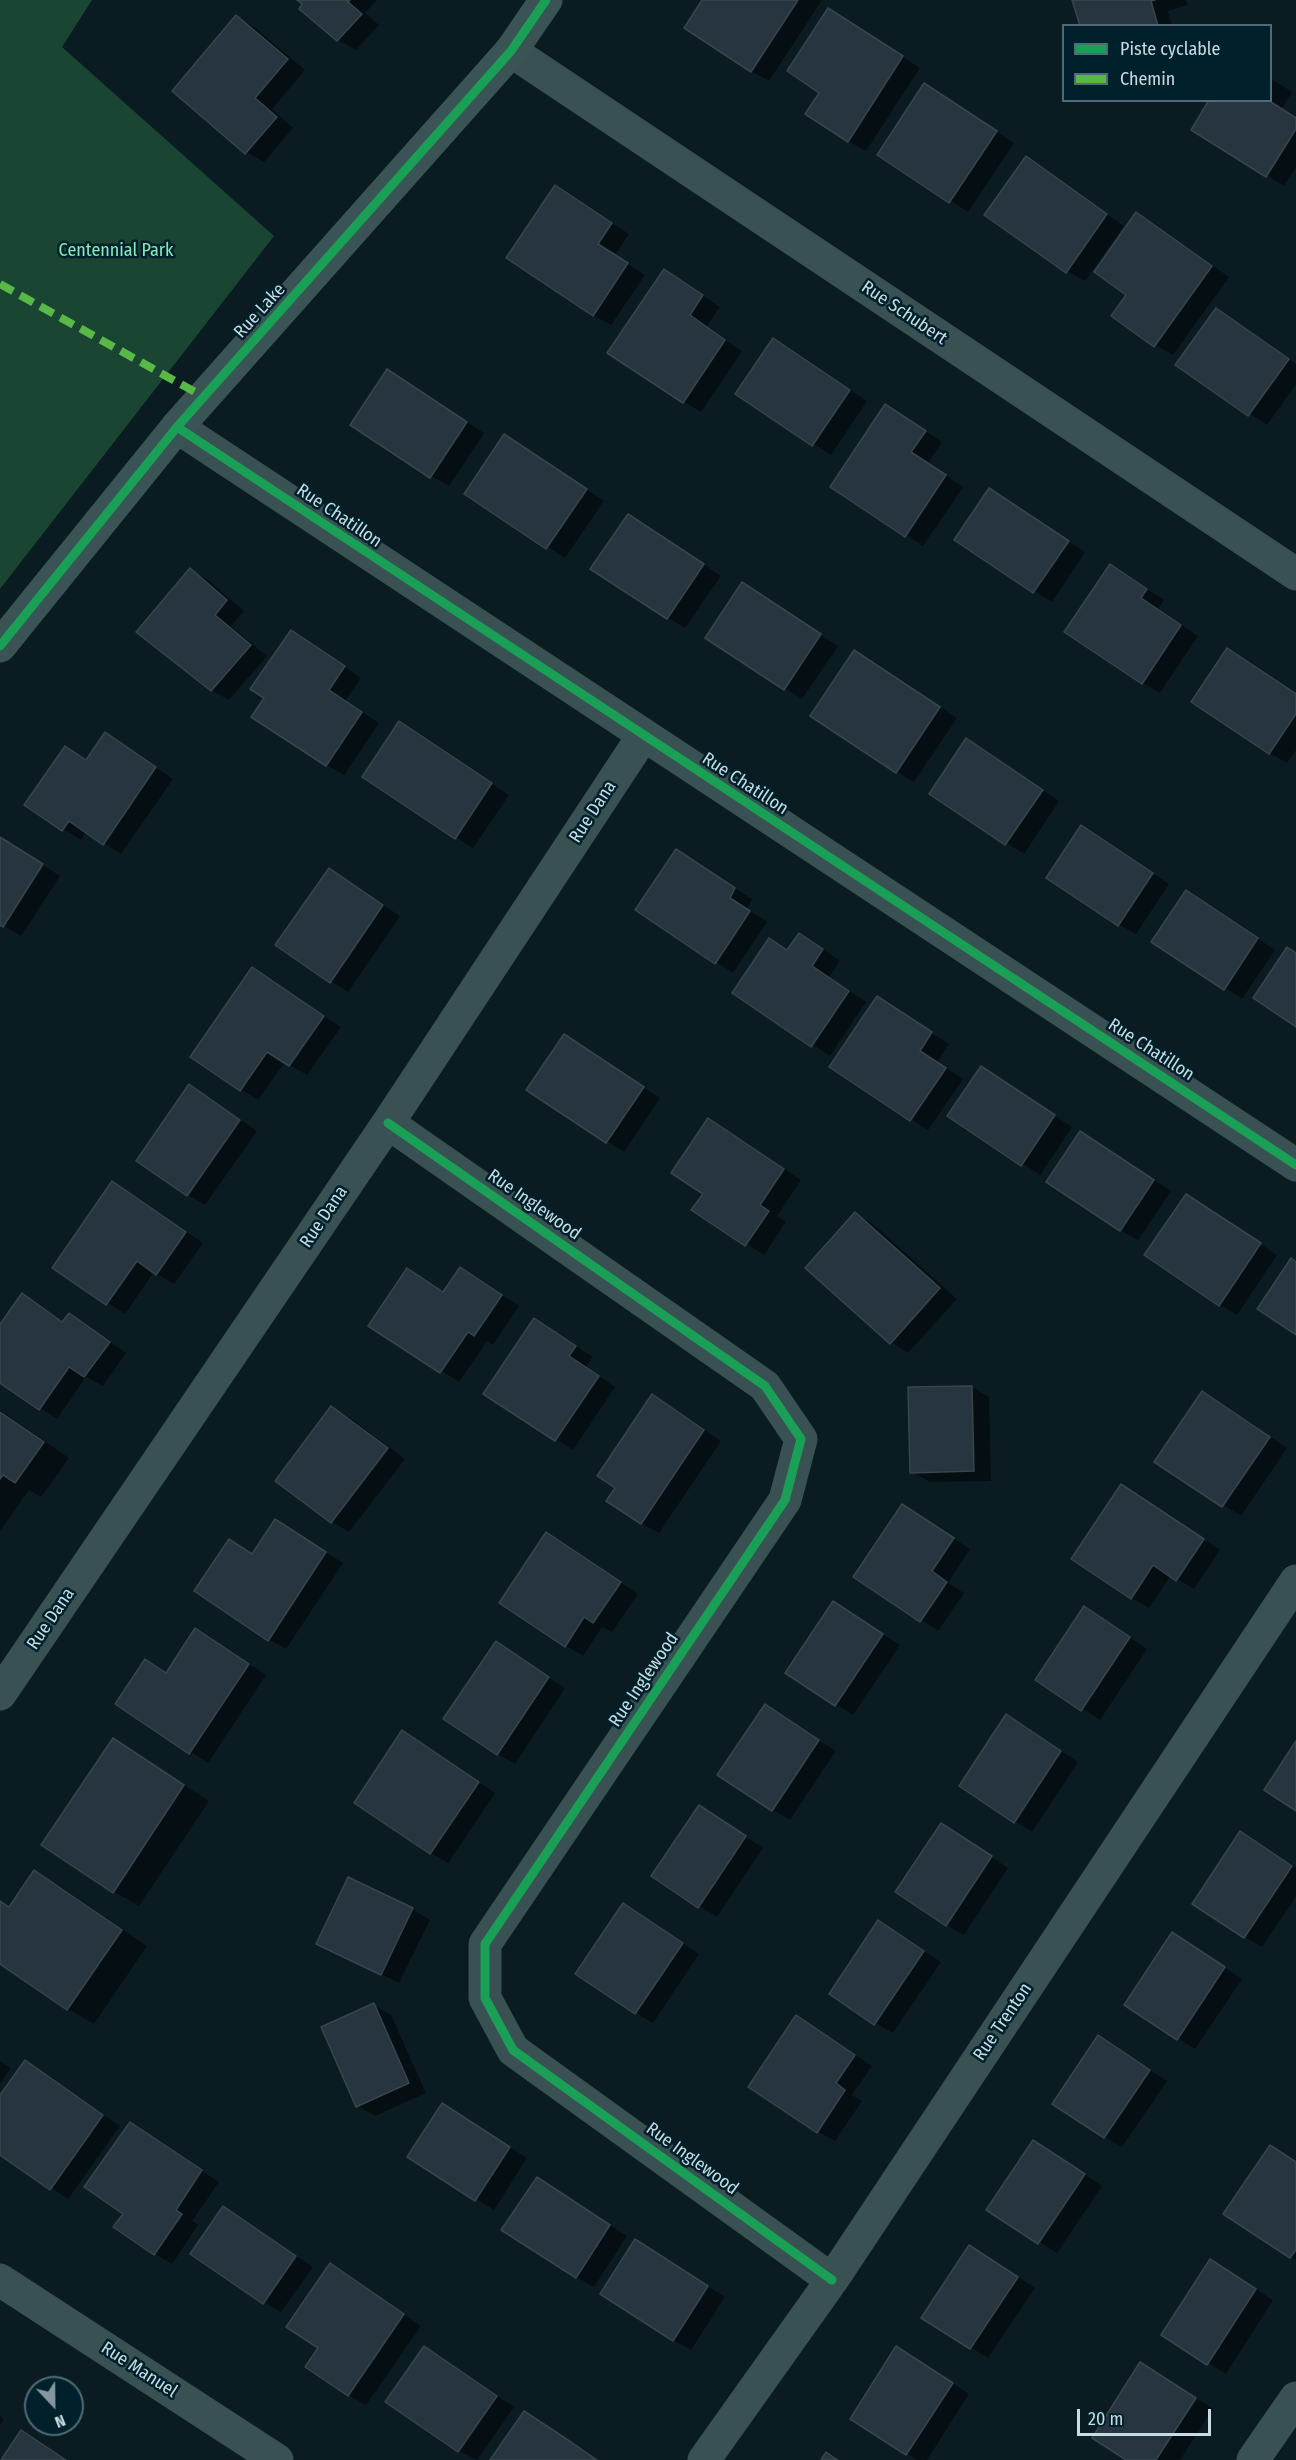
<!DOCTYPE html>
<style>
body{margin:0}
#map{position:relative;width:1296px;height:2460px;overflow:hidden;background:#0a1c22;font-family:"Fira Sans Condensed",sans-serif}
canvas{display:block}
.legend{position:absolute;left:1062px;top:24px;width:210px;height:78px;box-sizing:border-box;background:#00212c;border:2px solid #506b75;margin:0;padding:8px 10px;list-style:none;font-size:18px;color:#c8dbe2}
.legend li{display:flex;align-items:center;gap:12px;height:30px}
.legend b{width:30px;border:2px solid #506b75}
.north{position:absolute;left:24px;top:2376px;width:60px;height:60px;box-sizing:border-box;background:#00212c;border:2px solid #506b75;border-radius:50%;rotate:158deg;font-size:16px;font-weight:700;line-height:24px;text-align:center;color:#c8dbe2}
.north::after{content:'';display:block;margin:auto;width:21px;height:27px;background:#86989f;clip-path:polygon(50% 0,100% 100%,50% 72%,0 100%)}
.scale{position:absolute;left:1077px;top:2409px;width:134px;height:27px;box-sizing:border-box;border:3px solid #c8dbe2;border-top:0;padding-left:8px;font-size:18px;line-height:21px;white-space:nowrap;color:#c8dbe2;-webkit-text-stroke:4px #00212c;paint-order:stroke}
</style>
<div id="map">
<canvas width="1296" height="2460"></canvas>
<ul class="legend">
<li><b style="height:8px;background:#1a9f57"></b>Piste cyclable</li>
<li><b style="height:8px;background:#58b947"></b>Chemin</li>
</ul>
<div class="north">N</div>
<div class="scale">20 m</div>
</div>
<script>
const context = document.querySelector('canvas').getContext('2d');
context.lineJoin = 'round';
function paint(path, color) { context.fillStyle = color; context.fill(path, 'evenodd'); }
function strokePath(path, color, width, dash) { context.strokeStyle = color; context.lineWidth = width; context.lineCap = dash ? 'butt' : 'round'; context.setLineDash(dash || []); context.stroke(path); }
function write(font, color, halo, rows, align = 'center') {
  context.font = font + ' "Fira Sans Condensed",sans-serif'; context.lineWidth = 5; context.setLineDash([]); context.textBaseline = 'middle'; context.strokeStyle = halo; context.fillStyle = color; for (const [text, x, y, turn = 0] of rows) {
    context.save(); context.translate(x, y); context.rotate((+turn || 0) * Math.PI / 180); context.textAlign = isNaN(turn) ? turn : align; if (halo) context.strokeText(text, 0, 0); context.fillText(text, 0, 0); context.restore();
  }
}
paint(new Path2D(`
 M0,0h92l-30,47 212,189 -274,353z`), '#1a4532');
paint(new Path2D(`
 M300,0h77l-12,13 14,12 -23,25 -18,-10 -37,-31 4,-5z
 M704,0h118l-53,81 -18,-10z
 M1073,0h113l2,5 -20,6 4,15h-91z
 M829,10l91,58 -54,83 -18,-10 -27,-49z
 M236,17l18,10 51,43 -33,39 21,19 -29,34 -18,-10z
 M1270,78l22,14 -11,18 15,9v48l-12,19 -17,-11 -56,-75h59z
 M942,95l72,48 -46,69 -89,-57z
 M1026,158l98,68 -39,55 -18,-10z
 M556,187l73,47 -14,21 30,20 -34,50 -18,-10z
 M1137,214l92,63 -56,78 -18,-10 -26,-51z
 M664,271l56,36 -14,20 36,24 -41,61 -17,-10z
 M1217,310l79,54v20l-29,41 -90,-60z
 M773,340l94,61 -36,54 -94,-61z
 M388,371l96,62 -35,53 -18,-10z
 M903,416l39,26 -14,21 35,24 -40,59 -17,-11z
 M522,446l82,55 -39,57 -99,-64z
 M1007,500l78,52 -33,50 -96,-62z
 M646,526l75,50 -36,52 -17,-10z
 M190,570l18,10 36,31 -13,15 36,30 -38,44 -18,-10z
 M1128,576l36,24 -6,9 40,27 -38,57 -17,-10z
 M760,595l78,51 -36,53 -95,-61z
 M309,642l52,36 -16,23 34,22 -35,52 -17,-10 -61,-67z
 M872,662l85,56 -43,64 -17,-10z
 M1296,695v55l-9,13 -17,-10z
 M417,733l92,62 -36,53 -109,-71z
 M123,744l50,35 -52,75 -35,-23 -5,9 -55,-36 61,-43z
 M984,751l75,50 -35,53 -93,-60z
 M1099,837l70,47 -33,50 -18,-10z
 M18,849l42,27 -39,60 -21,-13z
 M677,851l75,48 -5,10 20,13 -34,51 -96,-63z
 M329,870l71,46 -52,76 -18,-11z
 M1204,902l71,48 -33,49 -17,-11z
 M770,940l19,10 28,-5 23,16 -11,16 37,25 -36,54 -96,-63z
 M253,969l88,58 -34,48 -22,-13 -27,38 -17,-11z
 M878,998l71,46 -12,18 26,17 -35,51 -97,-63z
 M565,1036l95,62 -36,54 -17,-11z
 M981,1068l91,59 -32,48 -91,-60z
 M207,1097l50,34 -52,74 -17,-10z
 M726,1130l75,50 -24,36 9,6 -22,33 -70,-45 11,-17z
 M1081,1133l90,58 -33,49 -18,-10z
 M113,1183l90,60 -29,41 -20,-12 -29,42 -71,-47z
 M1204,1206l73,49 -40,60 -17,-10z
 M855,1214l18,10 84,75 -49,54 -17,-11z
 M408,1270l37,23 33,-14 41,27 -26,39 -6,-4 -28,41 -89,-57z
 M22,1295l42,27 23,4 39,27 -23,33 -17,-9 -29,42 -57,-37v-55z
 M552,1330l41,27 -7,10 29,20 -42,63 -88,-57z
 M972,1387l17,10 2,84 -61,1 -18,-10z
 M1220,1403l67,45 -46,68 -85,-54z
 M670,1407l51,34 -62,92 -18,-10z
 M332,1408l18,10 55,41 -56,73 -17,-10z
 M0,1410l69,48 -28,39 -12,-7 -29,41z
 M1139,1496l81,54 -26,39 -23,-14 -22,33 -18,-10z
 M920,1516l50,33 -22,34 16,10 -26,38 -17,-11z
 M276,1521l67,42 -57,86 -18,-10 -38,-98 23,13z
 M547,1534l91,60 -26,38 -10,-5 -19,29 -17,-10z
 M834,1603l66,42 -47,70 -66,-42z
 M1102,1619l45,30 -47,71 -63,-41z
 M213,1640l53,35 -58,88 -91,-59 29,-43 21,13z
 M512,1654l53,34 -50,76 -18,-10z
 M765,1706l71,45 -46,69 -17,-10z
 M1007,1716l71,46 -46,70 -18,-11z
 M113,1740l96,61 -70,105 -26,-15z
 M420,1742l75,51 -47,70 -17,-10z
 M700,1807l63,41 -46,69 -64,-41z
 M959,1835l49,33 -44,67 -17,-10z
 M1258,1843l38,25v29l-34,50 -18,-10z
 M35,1872l26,15 86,59 -53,78 -26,-15 -68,-47v-59l9,4z
 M412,1909l18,11 -31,63 -81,-40z
 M641,1915l58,39 -46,69 -17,-10z
 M879,1922l62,40 -48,71 -18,-10z
 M1173,1934l69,45 -47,70 -69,-44z
 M374,2005l17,10 35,78 -51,23 -17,-10z
 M814,2027l58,39 -20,29 10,6 -27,40 -18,-10z
 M1116,2048l51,33 -45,66 -17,-10z
 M0,2061l11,7 -11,16z
 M25,2062l95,64 -52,73 -68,-46v-55z
 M460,2116l67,42 -33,52 -85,-54z
 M130,2124l89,58 -27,39 6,4 -26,39 -17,-10 -30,-41z
 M1051,2152l51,34 -45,67 -69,-43z
 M1296,2162v98l-70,-46z
 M555,2189l72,47 -33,51 -18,-10z
 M224,2208l89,59 -32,45 -17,-10z
 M653,2252l72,45 -34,53 -18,-10z
 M987,2257l48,31 -47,70 -65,-40z
 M330,2265l91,61 -55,79 -18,-10 -28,-47z
 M1228,2271l45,29 -47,74 -63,-40z
 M424,2348l90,59 -37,53 -18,-9 -72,-49z
 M914,2359l55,35 -42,66h-10l-65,-42z
 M1158,2374l55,35 -33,51h-51z
 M0,2416l4,3 -4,6z`), '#0007');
const building = new Path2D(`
 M297,0h53l-2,2 14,12 -25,27 -38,-32 3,-5z
 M702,0h96l-47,72 -67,-44z
 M1072,0h83l-4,1 7,25h-78z
 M828,8l75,48 -55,86 -43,-28 14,-21 -32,-22z
 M236,15l52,44 -33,39 22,19 -32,37 -73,-63z
 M924,83l73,48 -48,72 -72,-48z
 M1209,100h59l28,18v11l-30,48 -75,-47z
 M1026,156l81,58 -41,59 -82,-58z
 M555,185l57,38 -14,21 30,19 -35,53 -87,-58z
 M1136,212l76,54 -58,81 -43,-31 15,-21 -32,-23z
 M664,269l39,26 -13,20 35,25 -42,63 -76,-50z
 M1216,308l73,51 -41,57 -73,-51z
 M773,338l77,52 -38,56 -77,-52z
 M387,369l80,53 -37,56 -80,-53z
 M885,404l41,27 -15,21 35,23 -41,62 -75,-50z
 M504,434l83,55 -41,60 -82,-55z
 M989,488l80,53 -36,52 -79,-53z
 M628,514l76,50 -37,55 -77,-50z
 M1110,564l37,25 -6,9 40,27 -39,59 -78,-52z
 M190,568l37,32 -12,15 36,30 -40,46 -75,-59z
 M742,582l79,52 -37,56 -79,-52z
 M291,630l54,36 -16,24 33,22 -36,54 -75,-49 13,-19 -14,-9z
 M1227,648l69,46v20l-27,40 -78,-52z
 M854,650l86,57 -44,66 -86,-57z
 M399,721l93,62 -37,56 -93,-62z
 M105,732l51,35 -53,78 -34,-24 -7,10 -38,-26 41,-59 21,14z
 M966,738l77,52 -38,55 -76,-51z
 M1081,825l72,48 -35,53 -72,-48z
 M0,837l43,27 -40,63 -3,-2z
 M676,849l59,39 -5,10 20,13 -35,53 -80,-54z
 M329,868l54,37 -53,78 -55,-38z
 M1186,890l72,48 -34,52 -73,-48z
 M799,933l24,16 -11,17 37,25 -38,56 -79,-54 37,-55 18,12z
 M1287,947l9,6v74l-43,-29z
 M252,967l72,49 -35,50 -22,-14 -27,39 -50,-34z
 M877,996l55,36 -12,19 26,17 -36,53 -81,-54z
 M564,1034l80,53 -38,56 -80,-53z
 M981,1066l74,49 -34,51 -74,-50z
 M189,1084l51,36 -53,76 -51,-35z
 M708,1118l76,51 -24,36 9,6 -24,35 -54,-36 12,-16 -32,-21z
 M1080,1131l74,49 -34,51 -74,-49z
 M112,1181l74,51 -30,43 -19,-14 -31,44 -54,-37z
 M1186,1194l75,49 -42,63 -75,-51z
 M855,1212l85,76 -50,56 -85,-76z
 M1291,1258l5,4v73l-39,-26z
 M460,1267l42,28 -28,41 -6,-4 -28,41 -72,-47 39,-58 36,24z
 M22,1293l40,29 7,-9 41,29 -26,35 -15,-10 -30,43 -39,-27v-59z
 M534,1318l42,28 -7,10 30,20 -44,65 -72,-47z
 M972,1386l2,85 -64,2 -2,-86z
 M1202,1391l68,46 -48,70 -68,-45z
 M652,1394l52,36 -63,94 -35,-23 9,-13 -18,-12z
 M331,1406l57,42 -57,75 -56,-42z
 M0,1412l44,30 -29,41 -12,-8 -3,4z
 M1121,1484l83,55 -28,42 -23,-16 -22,34 -60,-40z
 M902,1504l52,34 -22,33 15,11 -27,40 -67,-45z
 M275,1519l51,33 -58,89 -74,-50 35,-52 23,15z
 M546,1532l75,50 -28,41 -9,-6 -19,30 -66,-44z
 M833,1601l50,33 -48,72 -50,-33z
 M1084,1606l46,31 -49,74 -46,-31z
 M195,1628l54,36 -60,90 -74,-50 30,-45 21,14z
 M496,1641l53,36 -52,78 -54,-36z
 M765,1704l54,36 -47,71 -55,-36z
 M1006,1714l55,37 -47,72 -55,-37z
 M402,1730l77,52 -49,72 -76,-51z
 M113,1738l71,47 -71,108 -72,-48z
 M1296,1741v70l-32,-21z
 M699,1805l47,31 -48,72 -47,-32z
 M941,1823l51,33 -46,70 -51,-34z
 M1240,1831l52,35 -48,72 -52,-34z
 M34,1870l88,60 -55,80 -67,-46v-63l9,6z
 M348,1877l65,31 -32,67 -65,-31z
 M623,1903l60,40 -48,71 -60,-40z
 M878,1920l46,31 -50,74 -45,-31z
 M1172,1932l53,35 -48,73 -53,-35z
 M374,2003l35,80 -53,24 -35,-80z
 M796,2015l59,40 -19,28 9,7 -28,43 -69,-46z
 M1098,2035l52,35 -46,68 -52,-34z
 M25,2060l78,55 -53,75 -50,-35v-60z
 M442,2103l68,44 -35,54 -68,-44z
 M130,2122l72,48 -26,40 6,4 -28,41 -41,-28 10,-13 -39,-27z
 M1033,2140l52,34 -47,70 -52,-34z
 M1270,2145l26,17v88l-6,8 -67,-44z
 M537,2177l73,48 -34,53 -75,-48z
 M223,2206l73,50 -33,48 -73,-50z
 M635,2239l73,47 -35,55 -73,-47z
 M969,2245l49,32 -48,72 -49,-31z
 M1210,2259l46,30 -49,76 -46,-30z
 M330,2263l74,51 -56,82 -43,-29 13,-19 -32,-21z
 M424,2346l73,50 -39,56 -73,-50z
 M896,2346l57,37 -47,72 -56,-36z
 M1140,2362l56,36 -40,62h-30l-34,-22z
 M524,2411l38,25 35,24h-107z
 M21,2430l45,30h-65z
 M826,2452l10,7 2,1h-17z`);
paint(building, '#263540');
strokePath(building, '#39454c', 1.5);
strokePath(new Path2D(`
 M511,51l785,523
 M177,427l1119,738
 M388,1123l377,263 36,53 -16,61 -300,444v54l28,52 319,230
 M0,1694l388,-571 255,-387
 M0,2280l277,180
 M704,2460l128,-180 464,-699
 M1253,2460l43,-62`), '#395152', 33);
strokePath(new Path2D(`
 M0,646l177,-219 334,-376 35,-51`), '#3a5354', 33);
strokePath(new Path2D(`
 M0,284l204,113`), '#58b947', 8, [15, 8]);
strokePath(new Path2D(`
 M177,427l1119,738
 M0,646l177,-219 334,-376 35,-51
 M388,1123l377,263 36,53 -16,61 -300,444v54l28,52 319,230`), '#1a9f57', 9);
write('18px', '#86ecb7', '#00212c', [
 ["Centennial Park",116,251]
]);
write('18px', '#c8dbe2', '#00212c', [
 ["Rue Lake",260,311,-48],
 ["Rue Schubert",904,313,34],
 ["Rue Chatillon",339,516,34],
 ["Rue Chatillon",745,784,33],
 ["Rue Dana",593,812,-57],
 ["Rue Chatillon",1151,1050,33],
 ["Rue Inglewood",534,1205,35],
 ["Rue Dana",324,1217,-56],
 ["Rue Dana",51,1619,-56],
 ["Rue Inglewood",644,1680,-56],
 ["Rue Trenton",1003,2022,-56],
 ["Rue Inglewood",692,2159,36],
 ["Rue Manuel",139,2370,33]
]);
</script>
